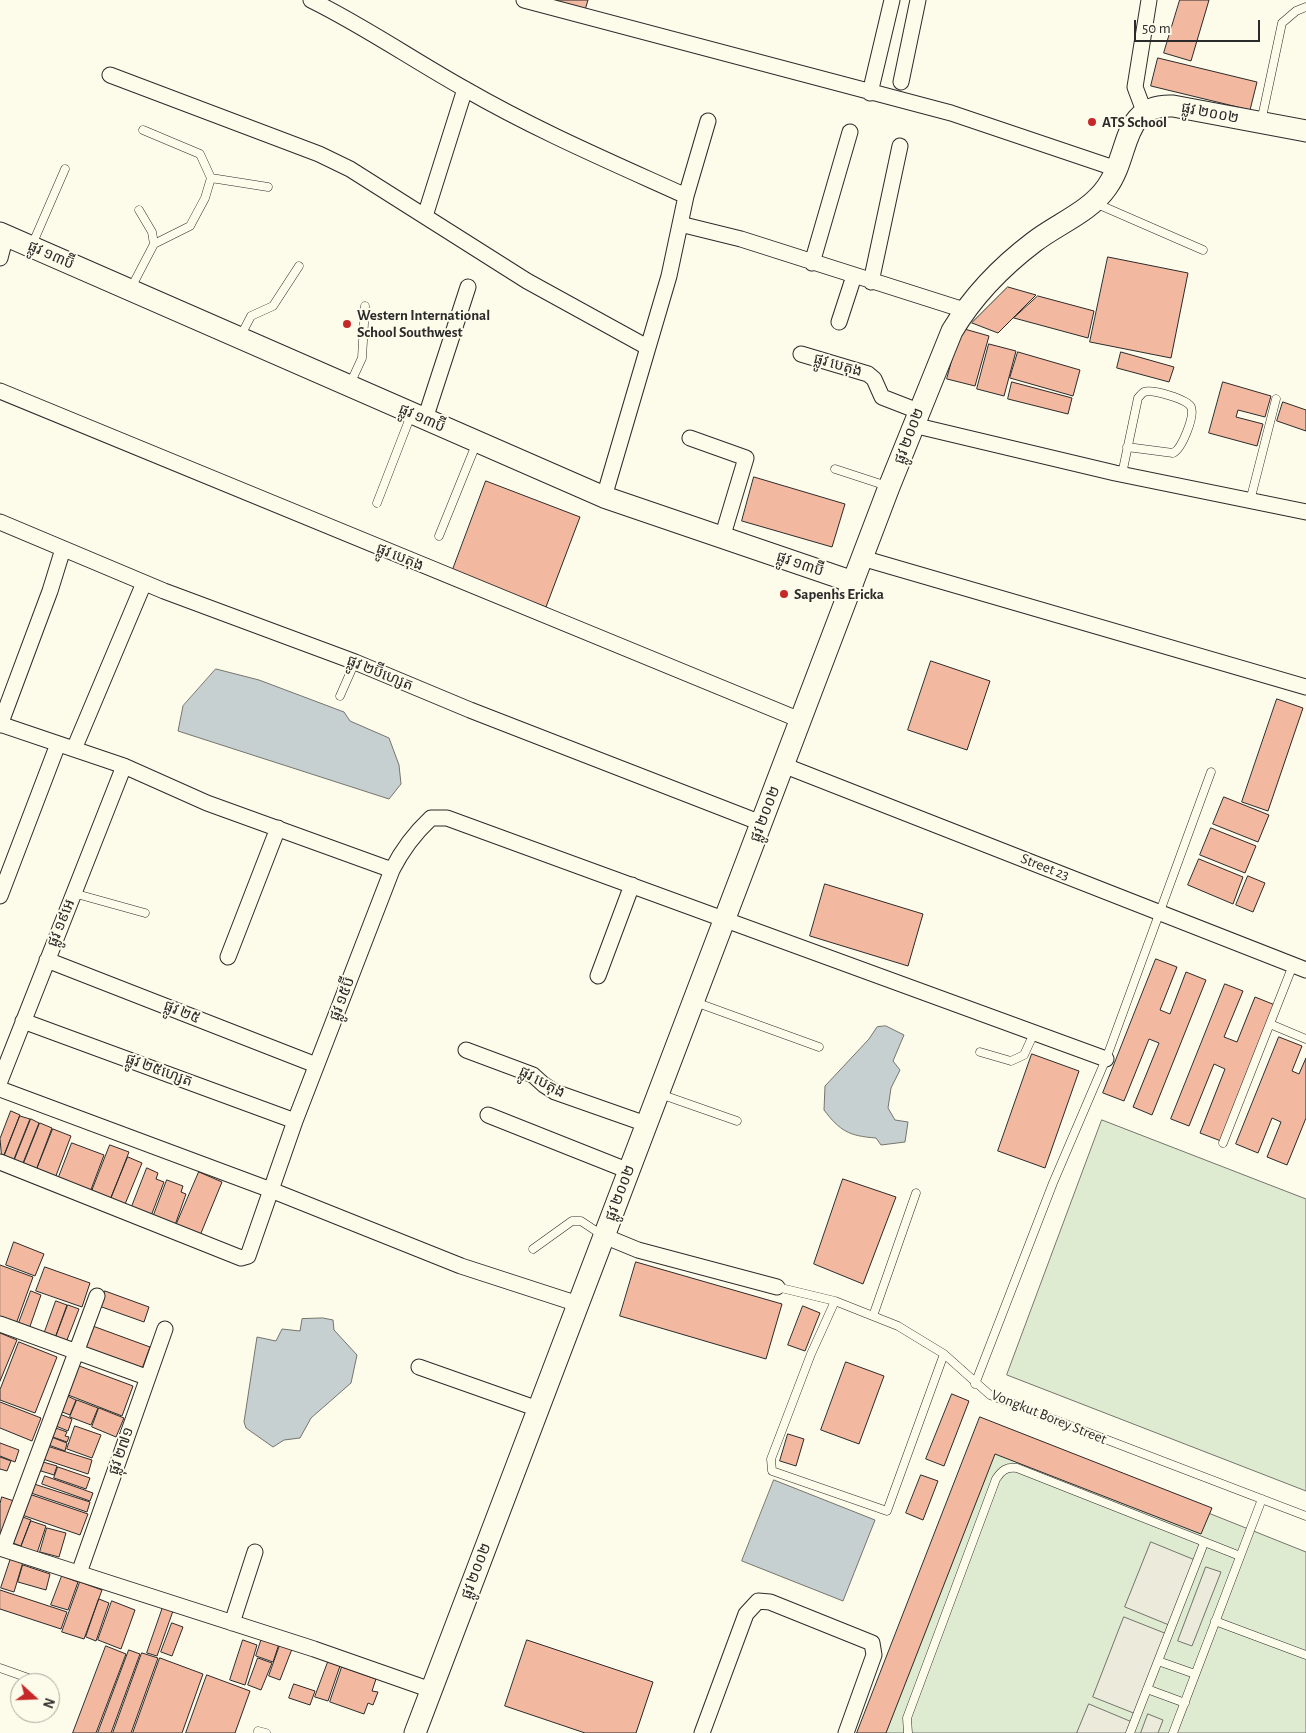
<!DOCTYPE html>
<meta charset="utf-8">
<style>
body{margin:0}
#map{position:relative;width:1306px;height:1733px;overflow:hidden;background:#fdfbea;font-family:"Alegreya Sans",sans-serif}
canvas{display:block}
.north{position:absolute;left:10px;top:1673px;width:50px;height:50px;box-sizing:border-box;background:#fdfbea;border:1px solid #a9a89e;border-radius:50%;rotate:110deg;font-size:14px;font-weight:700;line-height:20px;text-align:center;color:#2b2b2b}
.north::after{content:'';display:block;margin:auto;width:18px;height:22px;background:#c62828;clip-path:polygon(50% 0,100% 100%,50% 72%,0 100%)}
.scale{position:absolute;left:1134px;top:20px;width:126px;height:22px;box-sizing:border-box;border:2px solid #2b2b2b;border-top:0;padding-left:6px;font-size:15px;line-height:18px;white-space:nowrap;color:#2b2b2b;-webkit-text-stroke:4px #fdfbea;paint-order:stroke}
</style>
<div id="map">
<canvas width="1306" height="1733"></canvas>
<div class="north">N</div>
<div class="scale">50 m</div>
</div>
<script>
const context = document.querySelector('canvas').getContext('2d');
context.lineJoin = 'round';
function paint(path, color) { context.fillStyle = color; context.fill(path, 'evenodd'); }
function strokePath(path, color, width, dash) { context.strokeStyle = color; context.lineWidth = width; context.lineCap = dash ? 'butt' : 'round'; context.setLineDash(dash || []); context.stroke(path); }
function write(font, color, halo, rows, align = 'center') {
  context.font = font + ' "Alegreya Sans","Noto Sans Khmer",sans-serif'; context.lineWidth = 4; context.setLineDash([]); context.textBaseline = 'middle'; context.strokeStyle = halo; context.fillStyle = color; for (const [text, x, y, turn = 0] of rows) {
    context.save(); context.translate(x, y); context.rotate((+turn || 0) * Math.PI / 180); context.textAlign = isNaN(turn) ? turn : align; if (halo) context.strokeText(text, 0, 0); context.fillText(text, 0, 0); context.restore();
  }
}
const green = new Path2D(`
 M1102,1120l204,79v292l-299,-116z
 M998,1429l308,123v181h-422z`);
paint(green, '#deebd1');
strokePath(green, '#74746e', 1);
const parking = new Path2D(`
 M1151,1542l44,18 -26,65 -44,-18z
 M1206,1567l15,5 -29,74 -14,-5z
 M1124,1617l43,17 -31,80 -43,-17z
 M1089,1704l43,18 -5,11h-50z
 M1148,1714l15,6 -5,13h-17z`);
paint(parking, '#eceadb');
strokePath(parking, '#74746e', 1);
const water = new Path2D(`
 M216,669l43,11 85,32 6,9 39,17 10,27 2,19 -12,15 -211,-68 5,-25z
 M886,1026l18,9 -11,26 7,9 -9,18 -3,20 7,12 13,2 -3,20 -24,3 -5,-7c-27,-2 -36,-7 -52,-28l1,-24 44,-47 8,-12z
 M323,1318l10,2 1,10 23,25 -6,28 -40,35 -11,20 -16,2 -11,7 -27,-19 -2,-6 13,-85 19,4 6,-12 18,2 2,-12z
 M774,1480l101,40 -32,81 -101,-40z`);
paint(water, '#c7d0d0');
strokePath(water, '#74746e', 1);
const building = new Path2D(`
 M553,0h35l-3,10z
 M1180,0h29l-18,61 -27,-8z
 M1158,58l99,24 -7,28 -99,-24z
 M1108,257l80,16 -17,85 -81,-16z
 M1008,287l28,8 -38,38 -26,-10z
 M1038,296l56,15 -6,27 -74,-20z
 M961,328l28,8 -14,50 -28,-7z
 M989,344l27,7 -12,45 -27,-7z
 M1018,352l62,18 -7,26 -63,-18z
 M1121,352l53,15 -5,15 -52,-14z
 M1012,382l60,16 -4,16 -60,-15z
 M1223,382l48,14 -6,21 -27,-7 -2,7 27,7 -6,22 -48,-13z
 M1283,402l23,8v21l-29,-10z
 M754,477l91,27 -13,43 -90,-26z
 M486,481l94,36 -34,90 -94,-35z
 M931,661l59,20 -23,69 -59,-20z
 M1277,699l26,9 -35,103 -26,-9z
 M1224,797l45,18 -11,27 -45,-18z
 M1211,828l45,18 -11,27 -45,-18z
 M1199,859l44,18 -10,27 -45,-19z
 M1248,876l17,7 -12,29 -17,-7z
 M825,884l98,30 -15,52 -98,-30z
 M1156,959l21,8 -17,43 10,4 16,-42 20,8 -54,135 -19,-8 26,-64 -10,-4 -25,62 -21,-8z
 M1225,984l18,7 -19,46 13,5 18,-45 20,8 -54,136 -21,-8 25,-64 -11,-5 -25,62 -18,-7z
 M1279,1037l23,9 -10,25 7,3 7,-16v60l-19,47 -20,-8 14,-35 -9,-4 -14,35 -22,-9z
 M1032,1054l47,17 -34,97 -47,-17z
 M11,1111l9,4 -18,46 -2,-22z
 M20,1116l10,3 -18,45 -10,-3z
 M31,1119l8,4 -18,45 -8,-4z
 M40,1123l12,5 -17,45 -13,-5z
 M53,1129l18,7 -17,45 -19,-7z
 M72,1143l32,12 -15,40 -32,-13z
 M110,1145l19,7 -20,51 -19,-7z
 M128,1157l14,6 -19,46 -14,-6z
 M147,1168l11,5 -2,6 8,3 -13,34 -20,-7z
 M199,1172l23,10 -23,56 -24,-10z
 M843,1179l53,18 -33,87 -49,-20z
 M167,1180l16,6 -2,6 5,2 -12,34 -22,-8z
 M14,1242l30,12 -9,22 -29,-11z
 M636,1262l146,42 -16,55 -146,-43z
 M0,1265l33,12 -17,47 -16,-6z
 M45,1267l45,16 -8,24 -46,-16z
 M31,1291l10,4 -13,37 -11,-4z
 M105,1291l44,16 -5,15 -45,-16z
 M56,1301l11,4 -13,36 -11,-4z
 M68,1305l11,4 -14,36 -11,-3z
 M803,1306l17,7 -15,38 -17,-6z
 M90,1325l60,22 -8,22 -60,-22z
 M0,1333l17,7 -17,41z
 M19,1342l38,15 -22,56 -35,-13v-10z
 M846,1362l38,14 -25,68 -38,-14z
 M74,1364l59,22 -11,30 -59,-23z
 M63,1394l13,6 -6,15 -13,-5z
 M952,1394l17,7 -25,65 -18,-7z
 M77,1400l21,8 -7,17 -21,-8z
 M0,1402l41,16 -9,23 -32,-13z
 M99,1408l25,10 -8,19 -24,-10z
 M55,1412l17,7 -4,12 -17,-7z
 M980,1417l232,91 -11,26 -206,-80 -109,279h-29z
 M50,1426l17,6 -2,4 4,1 -2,5 -20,-7z
 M75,1426l26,9 -9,23 -25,-9z
 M788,1434l16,5 -8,27 -16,-5z
 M46,1435l21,8 -2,8 -22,-8z
 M0,1443l19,7 -4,12 -15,-6z
 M47,1446l45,14 -4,14 -45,-15z
 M0,1457l11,4 -4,10 -7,-2z
 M43,1462l14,4 -3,9 -13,-4z
 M58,1467l32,11 -4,11 -32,-11z
 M921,1475l17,6 -15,39 -17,-7z
 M45,1476l48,17 -3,8 -48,-17z
 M31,1483l59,19 -3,10 -59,-20z
 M26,1493l62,21 -8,21 -61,-21z
 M2,1497l12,4 -14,37v-34z
 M20,1516l11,4 -10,26 -11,-4z
 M31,1521l15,5 -9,27 -16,-6z
 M47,1528l19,5 -7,24 -19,-5z
 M11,1558l12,4 -9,30 -13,-4z
 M23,1565l27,9 -4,16 -28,-8z
 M62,1576l16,6 -10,28 -17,-5z
 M80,1582l22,8 -18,49 -22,-7z
 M0,1590l67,22 -6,17 -61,-20z
 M99,1599l10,4 -13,38 -10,-4z
 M112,1601l23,9 -14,39 -23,-9z
 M163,1607l10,4 -16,45 -10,-3z
 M172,1623l11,4 -11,29 -11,-4z
 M262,1638l17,6 -6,18 -17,-6z
 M243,1640l14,5 -12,40 -15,-5z
 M527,1640l126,42 -17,51h-51l-80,-27z
 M280,1645l12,4 -12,31 -11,-4z
 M106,1646l20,8 -30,79h-23z
 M129,1650l11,4 -29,79h-13z
 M142,1653l16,5 -27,75h-18z
 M160,1658l43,16 -21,59h-49z
 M258,1658l14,5 -11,27 -13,-5z
 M328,1662l12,4 -12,35 -13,-4z
 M342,1667l34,12 -4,12 6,1 -5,13 -5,-2 -4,11 -34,-12z
 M207,1675l43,16 -15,42h-49z
 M294,1684l21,7 -5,14 -21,-7z`);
paint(building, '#f2b8a0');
strokePath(building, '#2b2b2b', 1);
const lane = new Path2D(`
 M1261,122l21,-99 14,-12 10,-4
 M143,130l57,24 11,24 -6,20 -15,28 -36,18
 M211,178l57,9
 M1095,203l108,47
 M32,245l33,-76
 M131,288l23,-44 -2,-12 -13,-22
 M240,337l11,-21 22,-10 26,-40
 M350,384l12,-26 3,-52
 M835,469l52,17
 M1122,474l16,-76c2,-2 3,-4 6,-6 8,-3 43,7 47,15 4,9 -9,42 -18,46l-46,-6
 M1250,501l26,-102
 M377,503l34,-88
 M439,536l38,-94
 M340,696l15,-34
 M73,893l72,20
 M695,1002l124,45
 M1270,1024l36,15
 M980,1052l31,9 13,-6 10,-22
 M660,1094l77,27
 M1223,1143l70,-178
 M533,1249l39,-28h9l21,14
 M777,1287l58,14 63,25 46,28 46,41 316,121
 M835,1301l-24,53 -40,105 1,12 115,40 57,-157
 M873,1316l43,-123
 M975,1384l78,-201 53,-124 105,-287
 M1215,1621l91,34
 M1158,1661l37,13
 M0,1668l31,11
 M1147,1689l38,14
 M258,1731l8,2
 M908,1733l-1,-15 89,-239c6,-9 10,-12 21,-11l223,88
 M1130,1733l74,-190
 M1173,1733l89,-234`);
const street = new Path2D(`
 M311,0c53,26 102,60 154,89 71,41 146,73 221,107
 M524,0l427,113 166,56
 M110,75l209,79 31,15 177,112 120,66
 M901,82l17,-82
 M870,93l22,-93
 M1144,111l-9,-24 14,-87
 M425,216l40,-127
 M680,224l61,15 223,71
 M0,258l6,-23
 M812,263l38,-131
 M871,282l29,-136
 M839,322l15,-46
 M801,354l67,20 6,5 8,18 36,14
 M0,391l800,329
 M425,419l43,-132
 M913,425l202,48 191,39
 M690,438l56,20 -24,80
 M604,497l65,-221 17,-80 22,-75
 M0,522l164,69 191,71 115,48 291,113
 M862,558l444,129
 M0,724l124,42 83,37 185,67
 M0,725l50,-134 13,-42
 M74,749l70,-166
 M783,765l523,205
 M0,896l58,-152
 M228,957l50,-129
 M47,960l269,105
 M598,976l34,-91
 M23,1021l272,100
 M466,1050l67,25 11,10 11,7 91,32
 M0,1081l124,-315
 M0,1089l271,101 190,76 117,38
 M488,1115l141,56
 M0,1162l241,96 7,-2 47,-135 97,-251c10,-20 23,-37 39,-52h16l659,241
 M604,1236l34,14 139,37
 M0,1324l146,53
 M419,1367l119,42
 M0,1548l314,101 117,41
 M3,1549l94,-253
 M79,1573l86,-244
 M232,1623l23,-71
 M702,1733l44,-119 12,-13 12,1 102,41 2,12 -28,78`);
const secondary = new Path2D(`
 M0,233l604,264 249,85
 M415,1733l474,-1246 63,-156c21,-35 49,-64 82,-89 23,-18 56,-30 73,-55 24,-33 13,-83 66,-81l133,25`);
strokePath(lane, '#2b2b2b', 9);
strokePath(street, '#2b2b2b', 17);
strokePath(secondary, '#2b2b2b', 23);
strokePath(lane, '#fdfbea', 8);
strokePath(street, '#fdfbea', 15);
strokePath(secondary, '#fdfbea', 21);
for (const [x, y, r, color] of [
 [1092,122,5,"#c62828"],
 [347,324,5,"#c62828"],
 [784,594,5,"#c62828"]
]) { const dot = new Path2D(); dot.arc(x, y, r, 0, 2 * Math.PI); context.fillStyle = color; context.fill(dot); strokePath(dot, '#fdfbea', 2); }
write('15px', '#2b2b2b', '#fdfbea', [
 ["ផ្លូវ ២០០២",1210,113,11],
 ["ផ្លូវ ១៣ប៊ី",51,255,24],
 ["ផ្លូវ បេតុង",838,365,16],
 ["ផ្លូវ ១៣ប៊ី",422,418,24],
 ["ផ្លូវ ២០០២",909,436,-69],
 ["ផ្លូវ បេតុង",400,557,22],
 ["ផ្លូវ ១៣ប៊ី",800,564,19],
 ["ផ្លូវ ២ប៊ីហ្សេត",380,673,22],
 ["ផ្លូវ ២០០២",765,814,-69],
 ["Street 23",1045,867,21],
 ["ផ្លូវ ១៩អេ",61,923,-68],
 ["ផ្លូវ ១៥ប៊ី",342,999,-69],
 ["ផ្លូវ ២៥",182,1012,22],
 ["ផ្លូវ ២៥ហ្សេត",159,1070,20],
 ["ផ្លូវ បេតុង",542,1082,28],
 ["ផ្លូវ ២០០២",620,1193,-69],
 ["Vongkut Borey Street",1049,1417,22],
 ["ផ្លុវ ២៧១",121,1451,-71],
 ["ផ្លូវ ២០០២",476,1571,-69]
]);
write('bold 15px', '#2b2b2b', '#fdfbea', [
 ["ATS School",1102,122],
 ["Western International",357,315],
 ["School Southwest",357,332],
 ["Sapenhs Ericka",794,594]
], 'left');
</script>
